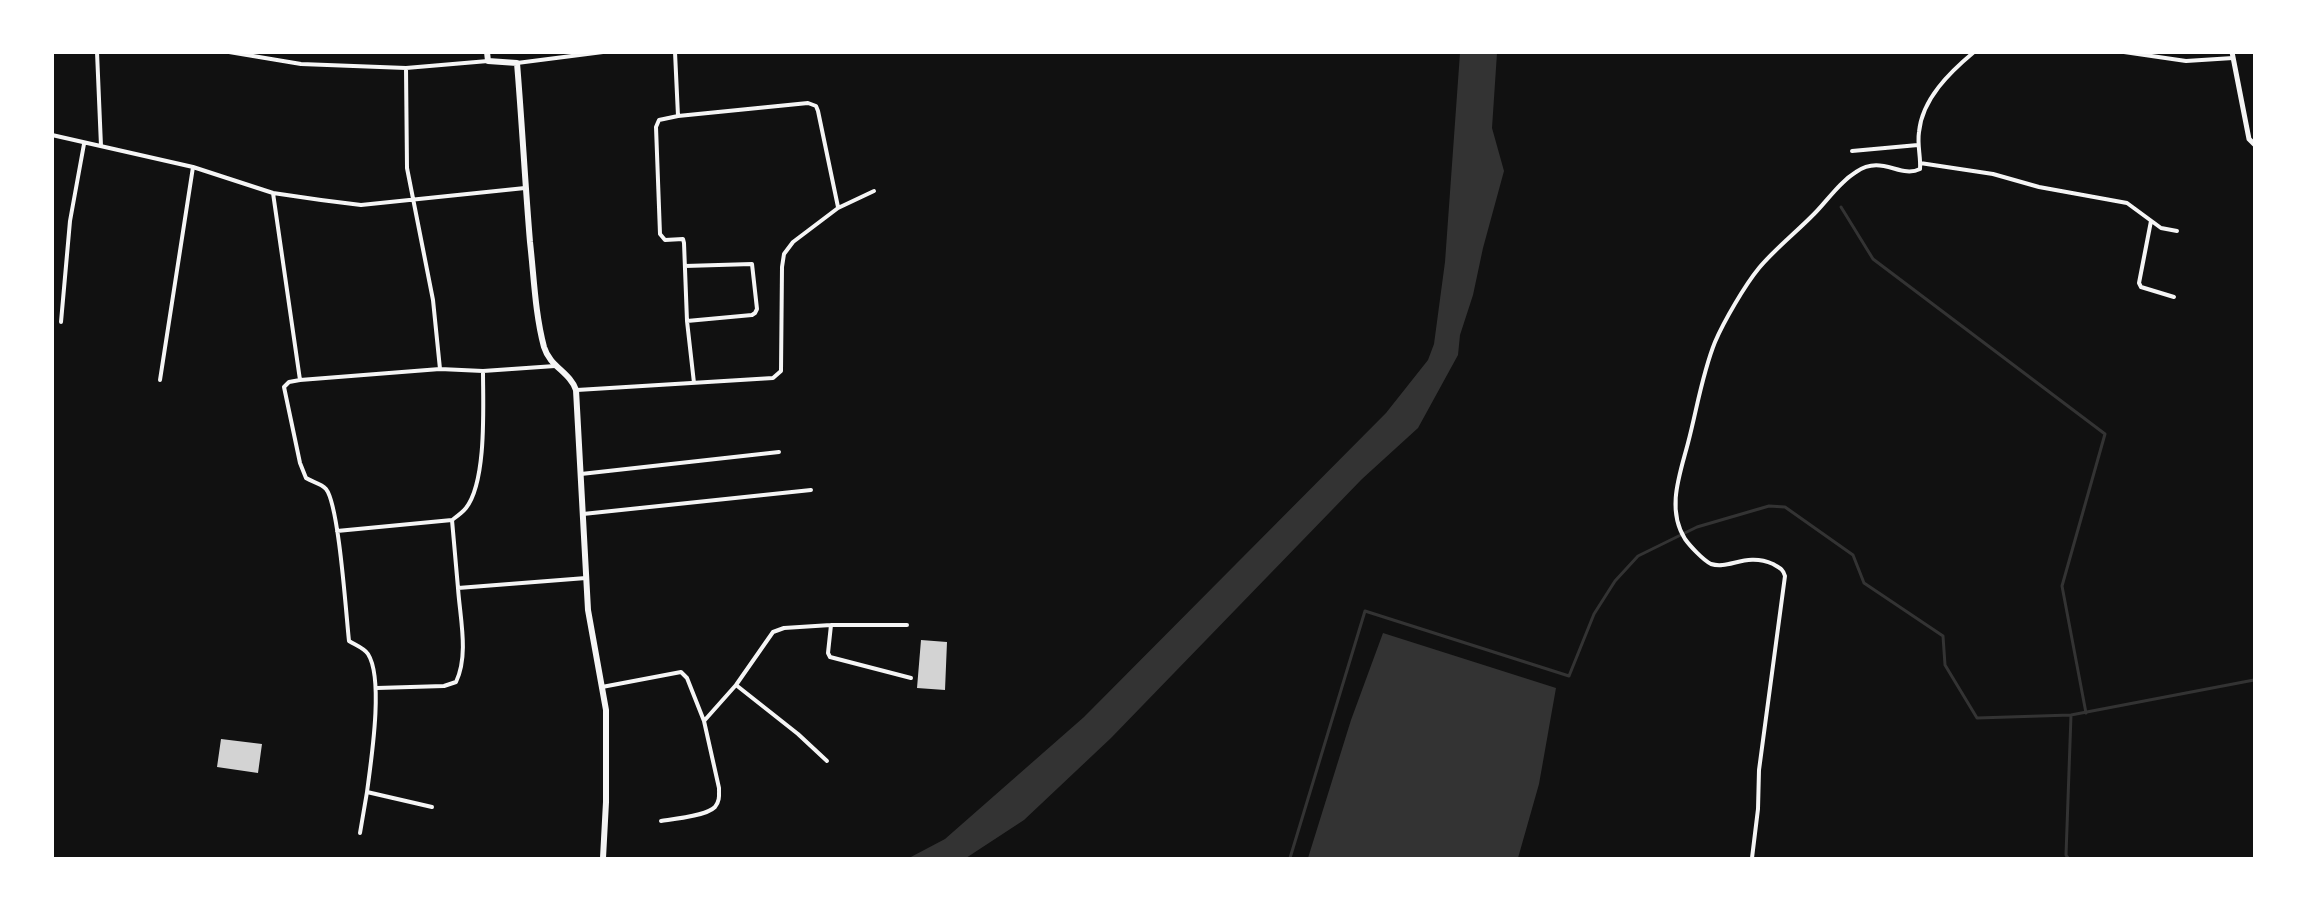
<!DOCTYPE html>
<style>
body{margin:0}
#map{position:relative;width:2307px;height:911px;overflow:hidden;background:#111;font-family:Merriweather,serif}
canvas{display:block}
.frame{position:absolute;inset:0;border:54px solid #fff;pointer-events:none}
</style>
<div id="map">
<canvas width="2307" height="911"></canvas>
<div class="frame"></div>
</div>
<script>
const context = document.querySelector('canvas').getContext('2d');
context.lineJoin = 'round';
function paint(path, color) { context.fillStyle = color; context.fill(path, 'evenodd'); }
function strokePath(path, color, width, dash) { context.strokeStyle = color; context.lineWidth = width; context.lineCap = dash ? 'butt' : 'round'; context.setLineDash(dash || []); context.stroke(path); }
paint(new Path2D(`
 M1460,53h37l-5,75 12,43 -21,77 -10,47 -13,40 -2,20 -40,73 -56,51 -251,259 -87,82 -58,38h-57l36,-19 139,-122 302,-304 42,-53 6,-16 11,-82z
 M1383,633l173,55 -17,96 -21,74h-210l43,-138z`), '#333');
strokePath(new Path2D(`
 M1841,207l32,52 232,175 -43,152 24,127
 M1290,858l75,-247 204,65 25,-62 21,-33 23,-25 59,-29 72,-21 16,1 68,48 11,28 79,53 2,29 32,53 94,-3 183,-35
 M2068,858l-2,-3 5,-140`), '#333', 3);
paint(new Path2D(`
 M921,640l26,2 -2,48 -28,-2z
 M221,739l41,5 -4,29 -41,-6z`), '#d3d3d3');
strokePath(new Path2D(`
 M97,52l4,94
 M229,52l72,12 105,4 82,-7
 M675,52l3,64 -19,4 -3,7 4,107 5,6 18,-1 1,4 3,78 7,62
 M2124,52l62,9 47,-3
 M517,63l86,-11
 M406,68l1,100 26,132 7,69 43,2 72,-5
 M678,116l130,-13 8,3 2,5 20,96
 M52,135l141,32 80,26 48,7 40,5 164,-17
 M1852,151l66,-6
 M1920,163l73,11 46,13 88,16 34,25 16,3
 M273,193l27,187 140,-11
 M2151,221l-12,62 2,4 33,10
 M685,266l67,-2 5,45 -2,4 -3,2 -65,6
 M61,322l9,-101 14,-77
 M160,380l33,-213
 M300,380l-11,2 -5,5 16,76 6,15c6,4 15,5 20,11 13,16 20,125 23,152 6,4 15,7 19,13 16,25 3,107 -1,138l65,15
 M577,390l196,-12 8,-7 1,-104 2,-13 9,-12 45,-34 36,-17
 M581,474l198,-22
 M583,514l228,-24
 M452,520l6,68
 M337,531l115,-11c4,-3 10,-7 14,-12 21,-27 17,-103 17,-137
 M831,625l-3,28 2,4 81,21
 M736,685l62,49 29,27
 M602,687l79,-15 6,6 17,43
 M377,688l67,-2 12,-4c13,-27 4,-64 2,-94l128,-10
 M661,821c13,-2 45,-5 54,-14 5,-6 4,-12 4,-19l-15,-67 32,-36 37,-53 11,-4 47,-3h76
 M360,833l7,-41
 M1752,858l6,-49 1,-39 26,-194c-2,-7 -5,-8 -12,-12 -27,-12 -44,6 -62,0 -8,-4 -21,-18 -26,-25 -19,-30 -5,-65 3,-96 9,-34 14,-69 27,-101 9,-21 30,-57 44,-74 15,-18 35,-34 52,-51 15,-14 27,-34 45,-45 26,-18 44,7 64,-3 1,-12 -3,-24 -1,-37 3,-33 31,-60 55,-80`), '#f5f5f5', 4);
strokePath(new Path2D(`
 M2232,52l17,87 5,5`), '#f5f5f5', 5);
strokePath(new Path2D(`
 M487,52l1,9 29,2c5,60 8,119 13,179 4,35 5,71 14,105 6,20 26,25 32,43l12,220 18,100v92l-3,56`), '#f5f5f5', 6);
</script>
